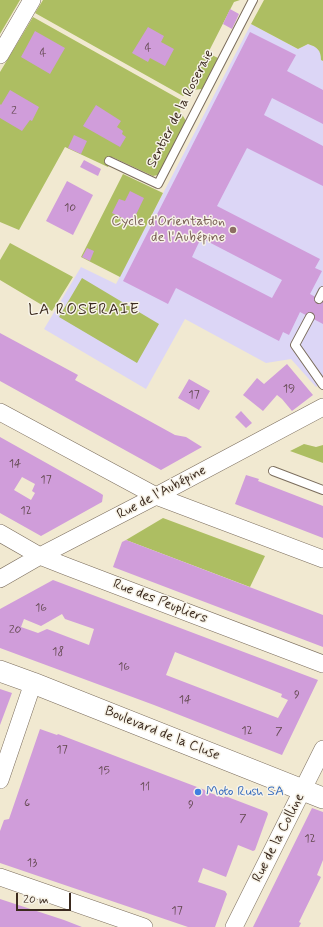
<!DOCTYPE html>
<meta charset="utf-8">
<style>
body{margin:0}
#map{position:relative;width:323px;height:927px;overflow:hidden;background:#f1e9d1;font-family:Mynerve,sans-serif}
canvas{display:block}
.scale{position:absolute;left:16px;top:893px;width:55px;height:18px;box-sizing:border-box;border:2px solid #3b2a1e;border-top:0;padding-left:5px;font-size:12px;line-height:14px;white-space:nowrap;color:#3b2a1e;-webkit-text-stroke:3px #f7f3e8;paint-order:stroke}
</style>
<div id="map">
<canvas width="323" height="927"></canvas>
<div class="scale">20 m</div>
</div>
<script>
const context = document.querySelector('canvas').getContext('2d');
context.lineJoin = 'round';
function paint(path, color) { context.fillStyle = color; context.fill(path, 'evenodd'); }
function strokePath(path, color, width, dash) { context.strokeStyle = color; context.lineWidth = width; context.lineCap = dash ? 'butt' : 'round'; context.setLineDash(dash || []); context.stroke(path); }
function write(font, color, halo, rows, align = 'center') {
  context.font = font + ' Mynerve,sans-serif'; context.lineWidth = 3; context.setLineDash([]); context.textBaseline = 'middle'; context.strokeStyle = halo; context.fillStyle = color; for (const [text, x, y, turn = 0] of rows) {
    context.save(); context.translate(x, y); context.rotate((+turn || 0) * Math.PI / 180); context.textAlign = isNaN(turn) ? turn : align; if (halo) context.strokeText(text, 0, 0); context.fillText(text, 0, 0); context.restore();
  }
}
paint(new Path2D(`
 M251,24l47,25 10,-5 8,3 5,6v7l2,1v322l-7,4 -25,-28 -25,4 -81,-44 -39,70 -102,-60 37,-62 35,17z`), '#dcd6f6');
paint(new Path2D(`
 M0,0h20l-20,34z
 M43,0h197l-6,2 -26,51 10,5 -16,31 -11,1 -8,6 -148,-83z
 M264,0h59v61l-2,-1c0,-10 -4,-13 -13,-16l-10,5 -47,-25z
 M33,17l148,83 -1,11 6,10 -28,54 -5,1 -41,-19 -4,10 -43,-20 -46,83 -19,-8v-150z
 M123,174l40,19 -43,84 -39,-20z
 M10,243l63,34 -21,34 -52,-31v-20z
 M82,278l77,46 -22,39 -78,-46z
 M304,444l12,3 7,-2v18l-33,-12z
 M163,518l102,38 -15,31 -124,-47z`), '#adbe62');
paint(new Path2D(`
 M230,9l9,5 -7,15 -9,-5z
 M148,27l16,9 -3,6 13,7 -9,17 -15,-8 -2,4 -16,-9z
 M35,31l30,17 -15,26 -29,-17z
 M250,32l46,23 -9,16 36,19v34l-51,-26 -8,17 59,31v40l-76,-38 -30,58 103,53 -5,9 7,3 -12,23 13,7v23l-23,-12 -11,23 -6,-3 -4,9 -103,-53 -8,16 -45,-23zM201,238l81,42 -10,18 -80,-41z
 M10,90l29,17 -7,14 -2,-1 -8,11 -22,-13v-14l1,1z
 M96,105l25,16 -4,6 6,4 -1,3 4,3 -6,10 -37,-21z
 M74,135l13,6 -6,13 -13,-6z
 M84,160l17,9 -3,7 -18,-9z
 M67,181l26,14 -20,40 -27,-14z
 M130,191l14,7 -12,25 -20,-10 7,-14 6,2z
 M87,248l7,3 -4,10 -8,-4z
 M0,333l78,42 -3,5 100,55 11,2 16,10 -41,23 -161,-89z
 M287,364l26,31 -21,16 -10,-12 -5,-4 -14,16 -20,-16 14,-17 7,6z
 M189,379l21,12 -11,19 -21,-12z
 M241,411l11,12 -6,5 -11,-11z
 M0,437l100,56 3,2 -1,7 -61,34 -41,-23zM22,477l13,7 -3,7 3,2 -4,7 -17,-10z
 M246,475l13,4 -1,2 65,25v32l-88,-34z
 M126,540l197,75v32l-210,-80 9,-25z
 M53,580l265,100 -36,75 -128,-50 -154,-57v-39zM62,614l3,5 29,10 -5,16 -42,-16 -9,4 -17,-6 3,-8 17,7zM175,652l107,42 -1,3 7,3 -10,18 -112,-43z
 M0,689l12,4 -12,32z
 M40,729l17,6 1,-1 73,28 74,28v1l19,7 1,-2 42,16 1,2 -13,36 -2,1 -15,-6 -12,32 -23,-9 -5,14 27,9 2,3 -12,33h-27l-188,-64v-32l4,-11 5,-1z
 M312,808l11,4v48l-6,15 4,2 -22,45 2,1 -2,4h-46z
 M0,899l64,21 18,7h-82z`), '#d09dda');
const service = new Path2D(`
 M109,161l49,23 95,-184
 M319,299l4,-8
 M310,317l-15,28 28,40
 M273,471l50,19`);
const minor = new Path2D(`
 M0,55l32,-55
 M0,412l156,84 167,63
 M0,533l40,23 28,11 255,97
 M0,579l40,-23 116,-60 167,-89
 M0,780l33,-97
 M0,877l144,50
 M234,927l89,-178`);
const tertiary = new Path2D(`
 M0,671l33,12 290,115`);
strokePath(service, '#7b6d5d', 10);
strokePath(minor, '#7b6d5d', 18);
strokePath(tertiary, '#7b6d5d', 22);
strokePath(service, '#fff', 8);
strokePath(minor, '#fff', 17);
strokePath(tertiary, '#fff', 21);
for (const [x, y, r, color] of [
 [233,230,4,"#8d6e63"],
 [198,792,4,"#3f7fe0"]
]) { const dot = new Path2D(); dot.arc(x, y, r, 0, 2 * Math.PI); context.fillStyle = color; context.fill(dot); strokePath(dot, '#f7f3e8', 1.5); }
write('12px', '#60474d', null, [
 ["4",148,48],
 ["4",43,53],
 ["2",14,111],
 ["10",70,208],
 ["19",289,389],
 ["17",194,395],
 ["14",15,464],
 ["17",46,480],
 ["12",26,511],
 ["16",41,608],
 ["20",15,630],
 ["18",58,652],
 ["16",124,667],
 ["9",297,695],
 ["14",185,700],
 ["12",247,731],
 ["7",279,732],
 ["17",62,750],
 ["15",104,771],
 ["11",145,787],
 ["6",27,803],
 ["9",191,805],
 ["7",243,819],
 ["12",310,839],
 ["13",32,863],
 ["17",177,911]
]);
write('14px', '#3b2a1e', '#f7f3e8', [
 ["Sentier de la Roseraie",181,109,-63],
 ["Rue de l'Aubépine",162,493,-28],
 ["Rue des Peupliers",160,602,21],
 ["Boulevard de la Cluse",162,734,22],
 ["Rue de la Colline",279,838,-63]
]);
write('14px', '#785e54', '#f7f3e8', [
 ["Cycle d'Orientation",225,222],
 ["de l'Aubépine",225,238]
], 'right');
write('14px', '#366cbe', '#f7f3e8', [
 ["Moto Rush SA",206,792]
], 'left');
context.letterSpacing = '1px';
write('16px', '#3b2a1e', '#f7f3e8', [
 ["LA ROSERAIE",84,311]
]);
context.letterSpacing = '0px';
</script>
